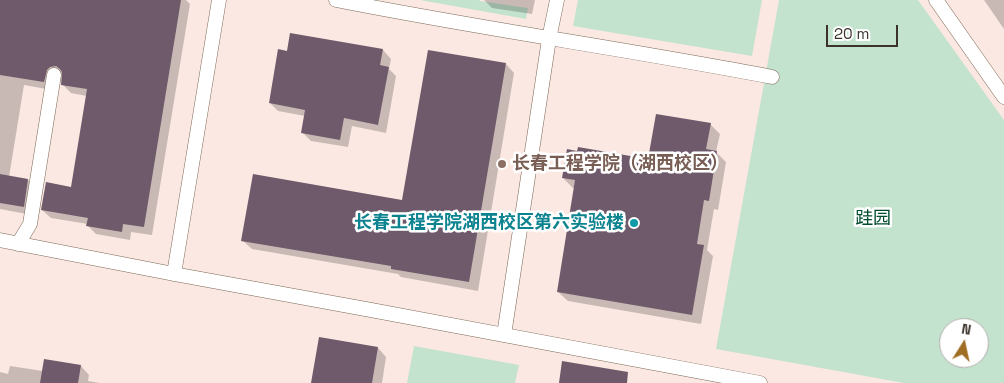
<!DOCTYPE html>
<meta charset="utf-8">
<style>
body{margin:0}
#map{position:relative;width:1004px;height:383px;overflow:hidden;background:#fef5ed;font-family:"Space Grotesk",sans-serif}
canvas{display:block}
.north{position:absolute;left:939px;top:318px;width:50px;height:50px;box-sizing:border-box;background:#fff;border:1px solid #b1adaa;border-radius:50%;rotate:10deg;font-size:14px;font-weight:700;line-height:20px;text-align:center;color:#3b332b}
.north::after{content:'';display:block;margin:auto;width:18px;height:22px;background:#a06d24;clip-path:polygon(50% 0,100% 100%,50% 72%,0 100%)}
.scale{position:absolute;left:826px;top:25px;width:72px;height:22px;box-sizing:border-box;border:2px solid #3b332b;border-top:0;padding-left:6px;font-size:15px;line-height:18px;white-space:nowrap;color:#3b332b;-webkit-text-stroke:4px #fff;paint-order:stroke}
</style>
<div id="map">
<canvas width="1004" height="383"></canvas>
<div class="north">N</div>
<div class="scale">20 m</div>
</div>
<script>
const context = document.querySelector('canvas').getContext('2d');
context.lineJoin = 'round';
function paint(path, color) { context.fillStyle = color; context.fill(path, 'evenodd'); }
function strokePath(path, color, width, dash) { context.strokeStyle = color; context.lineWidth = width; context.lineCap = dash ? 'butt' : 'round'; context.setLineDash(dash || []); context.stroke(path); }
function write(font, color, halo, rows, align = 'center') {
  context.font = font + ' "Space Grotesk","Noto Sans SC",sans-serif'; context.lineWidth = 5; context.setLineDash([]); context.textBaseline = 'middle'; context.strokeStyle = halo; context.fillStyle = color; for (const [text, x, y, turn = 0] of rows) {
    context.save(); context.translate(x, y); context.rotate((+turn || 0) * Math.PI / 180); context.textAlign = isNaN(turn) ? turn : align; if (halo) context.strokeText(text, 0, 0); context.fillText(text, 0, 0); context.restore();
  }
}
paint(new Path2D(`
 M0,0h1004v383h-1004zM949,328h30v30h-30z`), '#fce8e2');
paint(new Path2D(`
 M420,0h59l1,1 48,7 -2,11z
 M578,0h184l-10,56 -179,-30z
 M779,0h139l86,120v263h-100l-188,-34zM949,328h30v30h-30z
 M414,346l105,19 -4,18h-108z`), '#c3e3cf');
paint(new Path2D(`
 M0,0h186l4,4 -38,231 -21,-3 -1,8 -34,-6 -8,-8v-2l-37,-6 -9,-8 30,-22 15,-92 -16,-3 -8,-8v-11l-4,1 -7,15 -28,-5 -15,92 19,3 8,9 -4,26 -32,-6z
 M484,0h51l-3,14 -40,-6z
 M984,0h20v29z
 M383,50l8,9 -2,10 7,7 -10,57 -34,-7 -4,21 -37,-6 -9,-9 3,-16 -27,-5 -8,-8 18,-51z
 M506,64l8,9 -36,218 -77,-14 -3,-3 -146,-25 -9,-8 161,-40z
 M710,124l10,10 -4,18 10,10 -8,48 -4,-1 -7,41 6,6 -12,68 -133,-23 -10,-9 17,-104h-2l-10,-10 86,-18z
 M378,348l8,9 -4,26h-70z
 M10,366l33,5 38,-5 8,9 -1,6 12,2h-100v-11l8,2z`), '#0003');
paint(new Path2D(`
 M0,0h181l-37,227 -21,-3 -1,8 -36,-6 2,-8 -47,-8 5,-28 25,5 16,-98 -26,-4 1,-13 -2,-3 -4,-3 -6,1 -3,3 -3,12 -44,-7z
 M290,33l93,16 -3,16 9,2 -11,58 -34,-7 -4,22 -39,-7 4,-23 -36,-7 9,-54 9,2z
 M428,50l78,13 -37,219 -78,-13v-3l-150,-25 12,-67 149,26z
 M656,114l55,9 -5,26 11,2 -8,50 -5,-1 -7,44 7,1 -12,70 -135,-23 18,-112 -13,-2 5,-29 10,2 1,-4 70,12z
 M0,174l28,5 -4,28 -24,-4z
 M319,337l59,10 -6,36h-61z
 M44,359l37,6 -3,18h-38z
 M562,361l66,11 -1,11h-68z`), '#6f5a6b');
const lane = new Path2D(`
 M336,0c145,29 291,49 436,77
 M936,0l68,97
 M0,240l174,34 197,36 389,73
 M18,244l12,-20 24,-149
 M174,274l45,-274
 M504,335l45,-296 8,-39`);
strokePath(lane, '#7d6a57', 15);
strokePath(lane, '#fff', 14);
for (const [x, y, r, color] of [
 [502,164,5,"#8d6e63"],
 [634,223,5,"#0f9aa8"]
]) { const dot = new Path2D(); dot.arc(x, y, r, 0, 2 * Math.PI); context.fillStyle = color; context.fill(dot); strokePath(dot, '#fff', 2); }
write('bold 18px', '#785e54', '#fff', [
 ["长春工程学院（湖西校区）",512,164]
], 'left');
write('18px', '#004b2c', '#fff', [
 ["跬园",873,219]
]);
write('bold 18px', '#0d838f', '#fff', [
 ["长春工程学院湖西校区第六实验楼",624,223]
], 'right');
</script>
